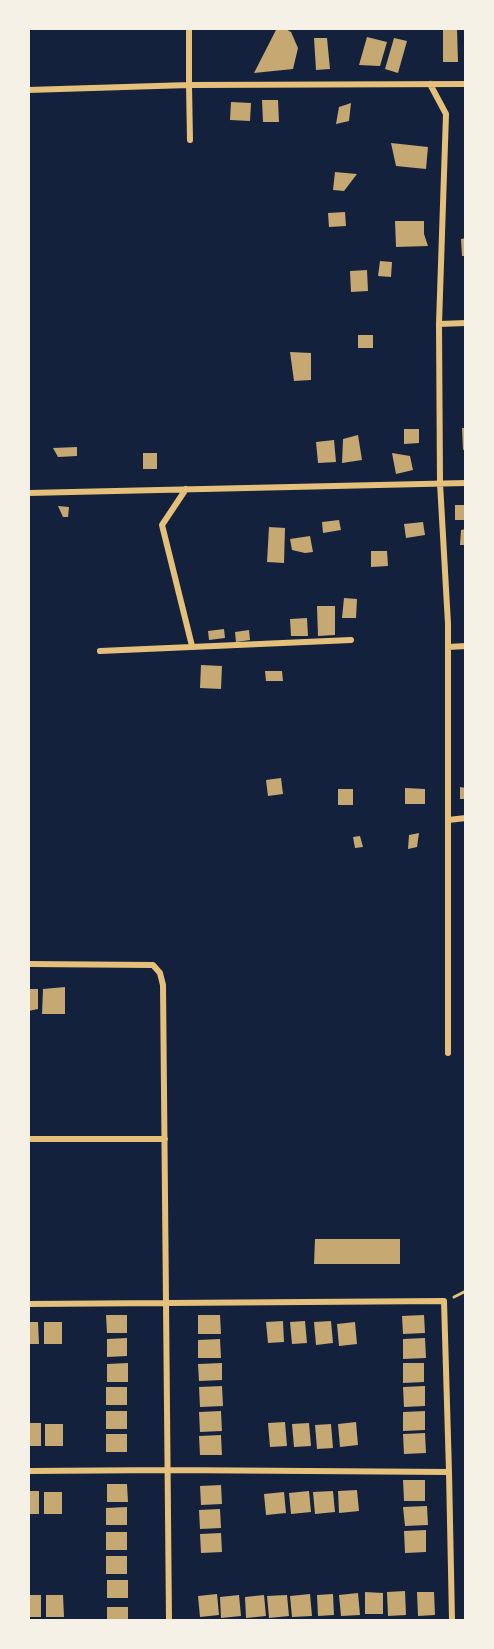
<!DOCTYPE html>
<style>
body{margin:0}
#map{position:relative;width:494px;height:1649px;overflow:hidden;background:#14213d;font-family:"Source Serif 4",serif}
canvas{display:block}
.frame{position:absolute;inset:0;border:30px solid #f6f1e7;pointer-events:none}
</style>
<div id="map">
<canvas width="494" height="1649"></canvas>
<div class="frame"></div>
</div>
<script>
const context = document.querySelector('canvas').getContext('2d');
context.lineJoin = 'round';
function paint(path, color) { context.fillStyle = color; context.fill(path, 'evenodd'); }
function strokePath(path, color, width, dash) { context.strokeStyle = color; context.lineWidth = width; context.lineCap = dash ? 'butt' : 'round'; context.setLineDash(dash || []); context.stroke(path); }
paint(new Path2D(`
 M277,28h7l7,4 7,16 -5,21 -39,4z
 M443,28h14l1,34h-15z
 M367,37l20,5 -7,24 -21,-1z
 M314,38h13l3,31 -14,1z
 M394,38l13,3 -9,32 -13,-4z
 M262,100h16l1,22h-16z
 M231,102l20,1 -1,18 -20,-1z
 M351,103l-2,18 -13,3 3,-17z
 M391,143l37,4 -2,22 -30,-3z
 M335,172l22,2 -13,17 -11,-1z
 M345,212l1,14 -17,1 -1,-14z
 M395,221h29v13l4,12 -32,1z
 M466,238v18h-4l-1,-17z
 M380,261l12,1 -1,15 -13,-1z
 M367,270l1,21 -17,1 -1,-21z
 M358,335h15v13h-15z
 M290,352l21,1v27l-17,1z
 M462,428h4v21l-3,1z
 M404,429h15v14l-15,1z
 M358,435l4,25 -20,3 1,-24z
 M334,440l2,22 -18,1 -2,-21z
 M77,447v9l-19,1 -5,-9z
 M143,453h14v16h-14z
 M392,453l18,3 3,14 -17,4z
 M455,505h11v15h-11z
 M58,506l11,1 -1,10h-5z
 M339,520l2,10 -18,3 -1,-11z
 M423,522l2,13 -19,3 -2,-14z
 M269,527l16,1 -1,35 -17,-1z
 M466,529v16h-6l1,-15z
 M310,536l3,16 -8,1 -13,-3 -2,-11z
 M371,551h16l1,15 -17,1z
 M344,598l13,1 -1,19h-14z
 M317,606h18v29l-17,1z
 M307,618l1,18h-17l-1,-17z
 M224,629l1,9 -16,2 -1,-9z
 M249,630l1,10 -14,2 -1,-10z
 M201,665l21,1 -1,23 -21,-1z
 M265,671h17l1,10h-17z
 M281,778l2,16 -15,2 -2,-16z
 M460,787l6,1v11h-6z
 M405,788l20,1v15h-20z
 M338,789h15v16h-15z
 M419,833l-2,14 -9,2 1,-14z
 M360,836l3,11 -8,1 -2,-11z
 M65,987v27h-23l1,-25z
 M28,989h10v20l-10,2z
 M315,1239h85v25h-86z
 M106,1315h21v18h-20z
 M198,1315h22l1,19h-23z
 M424,1315l1,18 -22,1 -1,-18z
 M283,1321l1,21 -16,1 -2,-21z
 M305,1321l2,22 -15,1 -2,-22z
 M331,1321l2,22 -17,2 -2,-23z
 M28,1322h10l1,22h-11z
 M44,1322h18v22h-18z
 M355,1322l2,22 -18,2 -2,-22z
 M127,1338v18l-20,1v-18z
 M425,1338l1,20 -23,1v-20z
 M220,1339l1,19h-23v-18z
 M128,1363v19h-21v-18z
 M222,1363v17l-23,1 -1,-17z
 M403,1363h21v19l-21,1z
 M222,1386l1,20 -23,1 -1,-20z
 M425,1386v20l-21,1 -1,-20z
 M106,1387h21v18h-21z
 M106,1411h21v18h-21z
 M221,1411l1,20 -22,1 -1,-20z
 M425,1411v19l-22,1v-19z
 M285,1422l2,24 -17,1 -2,-24z
 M356,1422l2,23 -18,2 -2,-23z
 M28,1423h13v23h-13z
 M309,1423l2,23 -17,1 -2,-23z
 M45,1424h18v22h-18z
 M331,1424l2,24 -16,1 -2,-24z
 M425,1433l1,20 -22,1 -1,-20z
 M106,1434h21v18h-21z
 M221,1435l1,20h-22l-1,-19z
 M403,1480h22v21h-21z
 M107,1484h20l1,18h-21z
 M221,1485l1,19 -21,1 -1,-19z
 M357,1490l2,21 -20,2 -1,-22z
 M28,1491h11v23h-11z
 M309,1491l2,21 -20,2 -2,-21z
 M333,1491l2,21 -20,2 -2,-22z
 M44,1492h18v22h-18z
 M284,1492l2,21 -20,2 -2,-21z
 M427,1506l1,19 -23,1 -2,-19z
 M127,1507v18h-21v-17z
 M220,1509l1,19 -21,1 -1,-19z
 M426,1530v22l-21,1 -1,-22z
 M106,1532h21v18h-21z
 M221,1533l1,19 -21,1 -1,-19z
 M106,1556h21v18h-21z
 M107,1580h21v18h-21z
 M405,1591l1,24 -18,1 -1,-24z
 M365,1592l18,1v21h-18z
 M417,1592h17l1,23 -17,1z
 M358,1593l2,22 -19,1 -2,-21z
 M217,1594l2,21 -19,2 -2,-21z
 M310,1594l2,22 -20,1 -2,-21z
 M333,1594l1,21 -16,1 -1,-21z
 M28,1595h13v22h-13z
 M46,1595h17l1,22h-18z
 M239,1595l2,21 -20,2 -1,-21z
 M264,1595l2,21 -20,2 -1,-21z
 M287,1595l2,21 -20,2 -2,-22z
 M107,1607h21v13h-21z`), '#c6a872');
strokePath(new Path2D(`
 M454,1297l12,-6`), '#e5c07b', 3);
strokePath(new Path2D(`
 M189,28v57l1,55
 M430,84l16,30 -7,210 1,159 8,141v429
 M28,90l161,-5 277,-1
 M439,324l27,-1
 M186,489l-24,36 30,121
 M28,493l438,-10
 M448,647l18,-1
 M100,651l251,-11
 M448,820l18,-2
 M28,964l125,1 7,8 3,12 6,635
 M28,1139h137
 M28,1304l416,-3 5,171 3,148
 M28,1471l140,-1 281,2`), '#e5c07b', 6);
</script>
